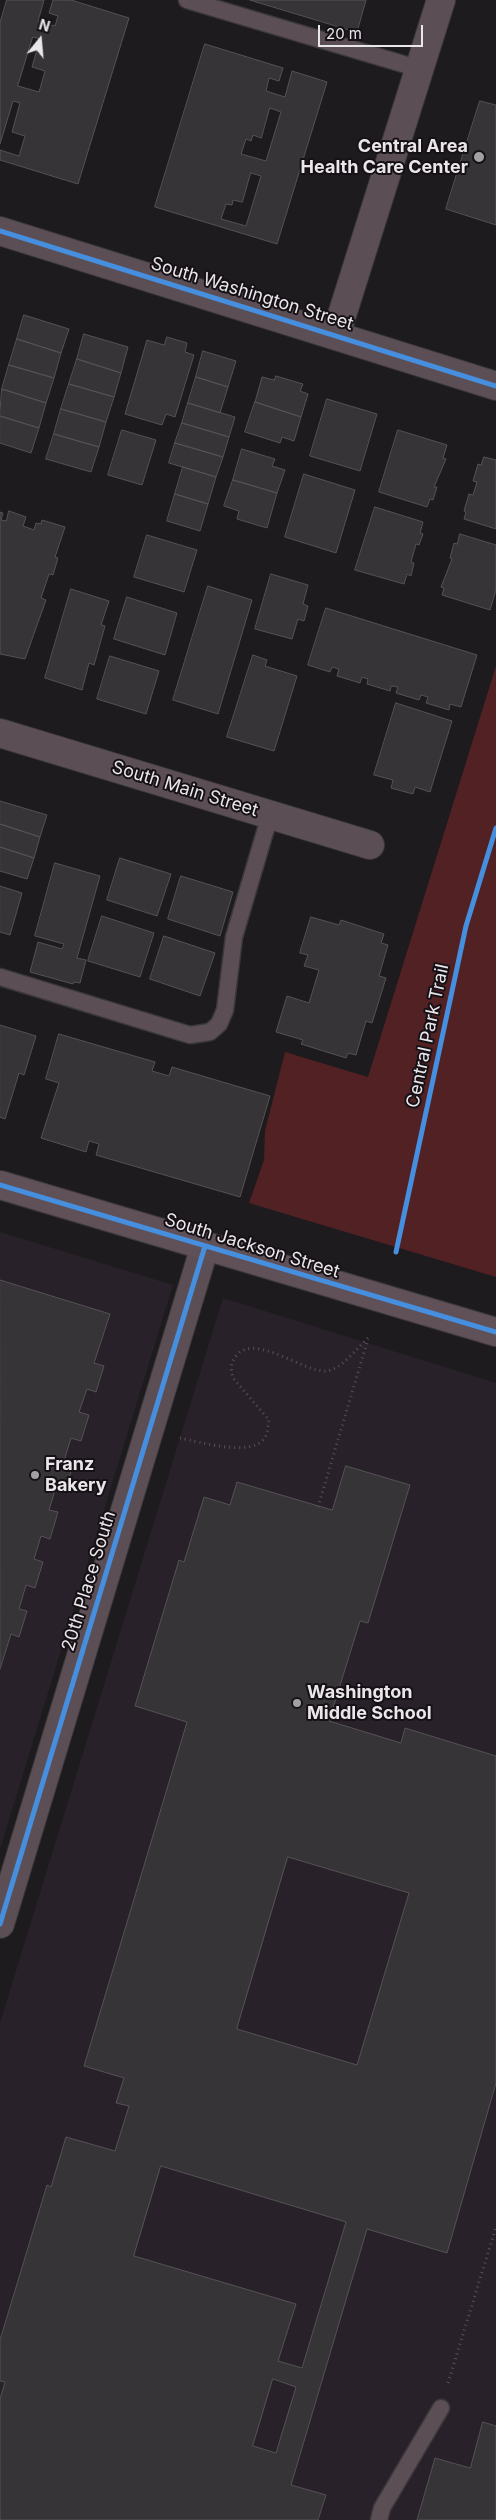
<!DOCTYPE html>
<style>
body{margin:0}
#map{position:relative;width:496px;height:2520px;overflow:hidden;background:#1e1b1e;font-family:Inter,sans-serif}
canvas{display:block}
.north{position:absolute;left:15px;top:15px;width:50px;height:50px;-webkit-text-stroke:4px #161116;paint-order:stroke;rotate:17deg;font-size:14px;font-weight:700;line-height:20px;text-align:center;color:#eae7ea}
.north::after{content:'';display:block;margin:auto;width:18px;height:22px;background:#eae7ea;clip-path:polygon(50% 0,100% 100%,50% 72%,0 100%)}
.scale{position:absolute;left:318px;top:25px;width:105px;height:22px;box-sizing:border-box;border:2px solid #eae7ea;border-top:0;padding-left:6px;font-size:15px;line-height:18px;white-space:nowrap;color:#eae7ea;-webkit-text-stroke:4px #161116;paint-order:stroke}
</style>
<div id="map">
<canvas width="496" height="2520"></canvas>
<div class="north">N</div>
<div class="scale">20 m</div>
</div>
<script>
const context = document.querySelector('canvas').getContext('2d');
context.lineJoin = 'round';
function paint(path, color) { context.fillStyle = color; context.fill(path, 'evenodd'); }
function strokePath(path, color, width, dash) { context.strokeStyle = color; context.lineWidth = width; context.lineCap = dash ? 'butt' : 'round'; context.setLineDash(dash || []); context.stroke(path); }
function write(font, color, halo, rows, align = 'center') {
  context.font = font + ' Inter,sans-serif'; context.lineWidth = 4; context.setLineDash([]); context.textBaseline = 'middle'; context.strokeStyle = halo; context.fillStyle = color; for (const [text, x, y, turn = 0] of rows) {
    context.save(); context.translate(x, y); context.rotate((+turn || 0) * Math.PI / 180); context.textAlign = isNaN(turn) ? turn : align; if (halo) context.strokeText(text, 0, 0); context.fillText(text, 0, 0); context.restore();
  }
}
paint(new Path2D(`
 M0,1232l173,53 -173,564z
 M223,1298l273,85v1137h-496v-497z`), '#292129');
paint(new Path2D(`
 M496,666v611l-247,-74 15,-43 1,-29 20,-79 83,25z`), '#512123');
const building = new Path2D(`
 M7,0h37l-6,21 17,5 3,-10 -9,-3 4,-13h18l58,18 -51,166 -78,-24v-10l19,6 6,-20 -13,-4 8,-29 -7,-2 -13,43v-121zM33,37l7,2 -8,28 13,4 -6,21 -21,-6z
 M250,0h116l-9,32z
 M205,44l78,24 -4,13 -10,-3 -3,13 19,6 7,-26 35,11 -50,162 -122,-37zM270,108l11,4 -15,49 -25,-7 5,-15 5,2 2,-6 8,3zM251,173l10,3 -15,50 -25,-7 5,-15 6,1 1,-5 9,2z
 M480,101l16,4v120l-50,-16z
 M24,315l45,14 -8,24 -44,-14z
 M84,334l44,13 -7,26 -44,-14z
 M167,337l20,6 -2,9 9,3 -19,62 -9,-3 -4,11 -37,-11 22,-74 17,5z
 M17,339l44,14 -7,25 -45,-13z
 M203,351l33,10 -8,26 -32,-10z
 M77,359l44,14 -7,24 -45,-13z
 M9,365l45,13 -8,25 -44,-14z
 M276,376l27,8 -3,7 8,3 -7,23 -46,-15 7,-25 12,3z
 M196,377l32,10 -8,26 -32,-10z
 M69,384l45,13 -8,25 -45,-13z
 M2,389l44,14 -7,25 -39,-12z
 M327,399l50,15 -17,57 -50,-15z
 M255,402l46,15 -7,24 -12,-4 -2,6 -35,-11z
 M188,403l47,14 -6,20 -47,-14z
 M61,409l45,13 -7,25 -45,-13z
 M0,416l39,12 -8,25 -31,-10z
 M182,423l47,14 -6,20 -48,-14z
 M122,430l34,10 -14,45 -34,-10z
 M398,430l49,15 -4,13 3,1 -12,28h3l-4,13 -3,-1 -3,8 -48,-15z
 M54,434l45,13 -8,25 -45,-13z
 M175,443l48,14 -7,20 -47,-14z
 M242,449l33,10 -3,7 13,4 -8,23 -44,-13z
 M484,457l12,3v69l-32,-10 2,-7 -2,-1 5,-17 4,1 4,-13 -4,-1 5,-17 3,1z
 M183,467l33,10 -8,27 -33,-10z
 M304,474l51,16 -19,63 -51,-16z
 M233,480l44,13 -10,35 -30,-9 2,-8 -15,-5z
 M175,494l33,10 -8,27 -33,-10z
 M375,507l48,15 -3,11 3,1 -4,11 -3,-1 -5,18 3,1 -3,13 -4,-2 -3,10 -49,-14z
 M9,511l17,6 -3,9 11,4 2,-7 5,1 1,-4 23,7 -10,30 3,1 -5,17 -4,-1 -8,24 5,2 -21,59 -25,-5v-142l3,1 -2,7 5,1z
 M460,534l36,11v45l-6,20 -48,-15 2,-7 -3,-1 11,-28 -2,-1 4,-15 3,1z
 M147,535l50,15 -13,42 -50,-15z
 M271,574l37,11 -5,19 5,2 -4,15 -6,-2 -6,20 -37,-10z
 M208,586l44,14 -34,114 -45,-14z
 M71,589l38,12 -8,24 4,1 -11,39 -5,-2 -7,27 -37,-12z
 M127,597l50,16 -12,42 -51,-16z
 M326,608l151,47 -16,52 -11,-3 -1,6 -23,-7 2,-6 -7,-2 -2,5 -23,-7 2,-6 -7,-1 -1,5 -23,-7 1,-5 -6,-2 -2,6 -23,-7 2,-7 -7,-2 -2,5 -22,-7z
 M253,655l14,5 -2,6 32,10 -23,75 -47,-14z
 M110,656l49,15 -13,43 -49,-15z
 M396,703l56,18 -22,71 -15,-5 -2,7 -22,-6 2,-8 -19,-5z
 M0,801l47,14 -7,22 -40,-13z
 M0,824l40,13 -6,21 -34,-11z
 M0,847l34,11 -7,21 -27,-8z
 M120,858l51,16 -14,42 -50,-16z
 M55,863l45,13 -23,82 9,2 -6,23 -6,-1 -1,2 -43,-12 8,-30 24,7 2,-5 -29,-8z
 M181,876l52,16 -13,44 -52,-17z
 M0,886l22,7 -12,42 -10,-3z
 M102,916l52,17 -14,44 -52,-16z
 M311,917l28,8 2,-5 43,14 -3,9 7,2 -9,31 7,2 -14,45 -6,-2 -10,34 -8,-2 -2,5 -45,-14 2,-4 -27,-8 11,-36 22,7 10,-33 -15,-4 4,-11 -8,-2z
 M164,936l51,17 -15,43 -50,-17z
 M0,1025l36,11 -12,39 -5,-2 -14,46 -5,-2z
 M59,1034l96,28 -3,9 17,5 3,-9 98,29 -30,101 -144,-42 3,-11 -10,-3 -3,11 -45,-14 18,-55 -13,-4z
 M0,1280l110,34 -16,49 10,3 -8,26 -9,-3 -8,23 10,3 -8,26 -10,-3 -7,23 9,3 -7,26 -10,-3 -7,23 9,2 -8,27 -9,-3 -7,23 9,3 -8,26 -9,-3 -7,24 8,2 -8,26 -8,-3 -11,35z
 M346,1466l64,19 -42,138 -8,-2 -31,100 72,22 4,-15 91,28v327l-49,170 -80,-24 -76,256 35,10 -8,25h-318v-121l5,-17 -5,-1v-41l47,-155 4,2 15,-50 49,14 14,-45 -13,-3 8,-25 -40,-12 103,-344 -52,-16 44,-146 5,2 20,-65 26,8 7,-23 95,28zM288,1857l121,36 -52,172 -120,-36zM161,2166l185,56 -44,146 -24,-7 18,-57 -162,-48zM273,2379l23,8 -20,66 -23,-7z
 M483,2422l13,4v94h-79l18,-62 35,10z`);
paint(building, '#363437');
strokePath(building, '#545255', 1);
const service = new Path2D(`
 M187,0l233,69
 M0,977l190,58 20,-3 9,-8 6,-14 9,-73 36,-122
 M379,2520l3,-12 59,-100`);
const minor = new Path2D(`
 M0,231l496,155
 M336,334l105,-334
 M0,733l370,112
 M0,1924l205,-678`);
const secondary = new Path2D(`
 M0,1185l496,147`);
strokePath(service, '#3a383a', 19);
strokePath(minor, '#3a383a', 30);
strokePath(secondary, '#3a383a', 30);
strokePath(new Path2D(`
 M396,1252l70,-326 30,-98
 M180,1438c20,4 69,19 84,1 4,-6 4,-13 5,-19l-36,-42c-2,-8 -3,-15 3,-22 18,-24 66,16 90,15 15,-1 31,-23 42,-33
 M318,1507l50,-168
 M448,2383l48,-156`), '#595054', 3, [1, 4]);
strokePath(service, '#5c4e55', 16);
strokePath(minor, '#5c4e55', 28);
strokePath(secondary, '#605058', 28);
strokePath(new Path2D(`
 M0,231l496,155
 M0,1185l496,147
 M396,1252l70,-326 30,-98
 M0,1924l205,-678`), '#468fdf', 5);
for (const [x, y, r, color] of [
 [479,157,6,"#a3a0a3"],
 [35,1475,5,"#a3a0a3"],
 [297,1703,5,"#a3a0a3"]
]) { const dot = new Path2D(); dot.arc(x, y, r, 0, 2 * Math.PI); context.fillStyle = color; context.fill(dot); strokePath(dot, '#161116', 2); }
write('bold 18px', '#eae7ea', '#161116', [
 ["Central Area",468,147,"right"],
 ["Health Care Center",468,168,"right"],
 ["Franz",45,1465],
 ["Bakery",45,1486],
 ["Washington",307,1693],
 ["Middle School",307,1714]
], 'left');
write('18px', '#eae7ea', '#161116', [
 ["South Washington Street",252,294,17],
 ["South Main Street",185,789,17],
 ["Central Park Trail",428,1036,-78],
 ["South Jackson Street",252,1246,17],
 ["20th Place South",89,1581,-73]
]);
</script>
